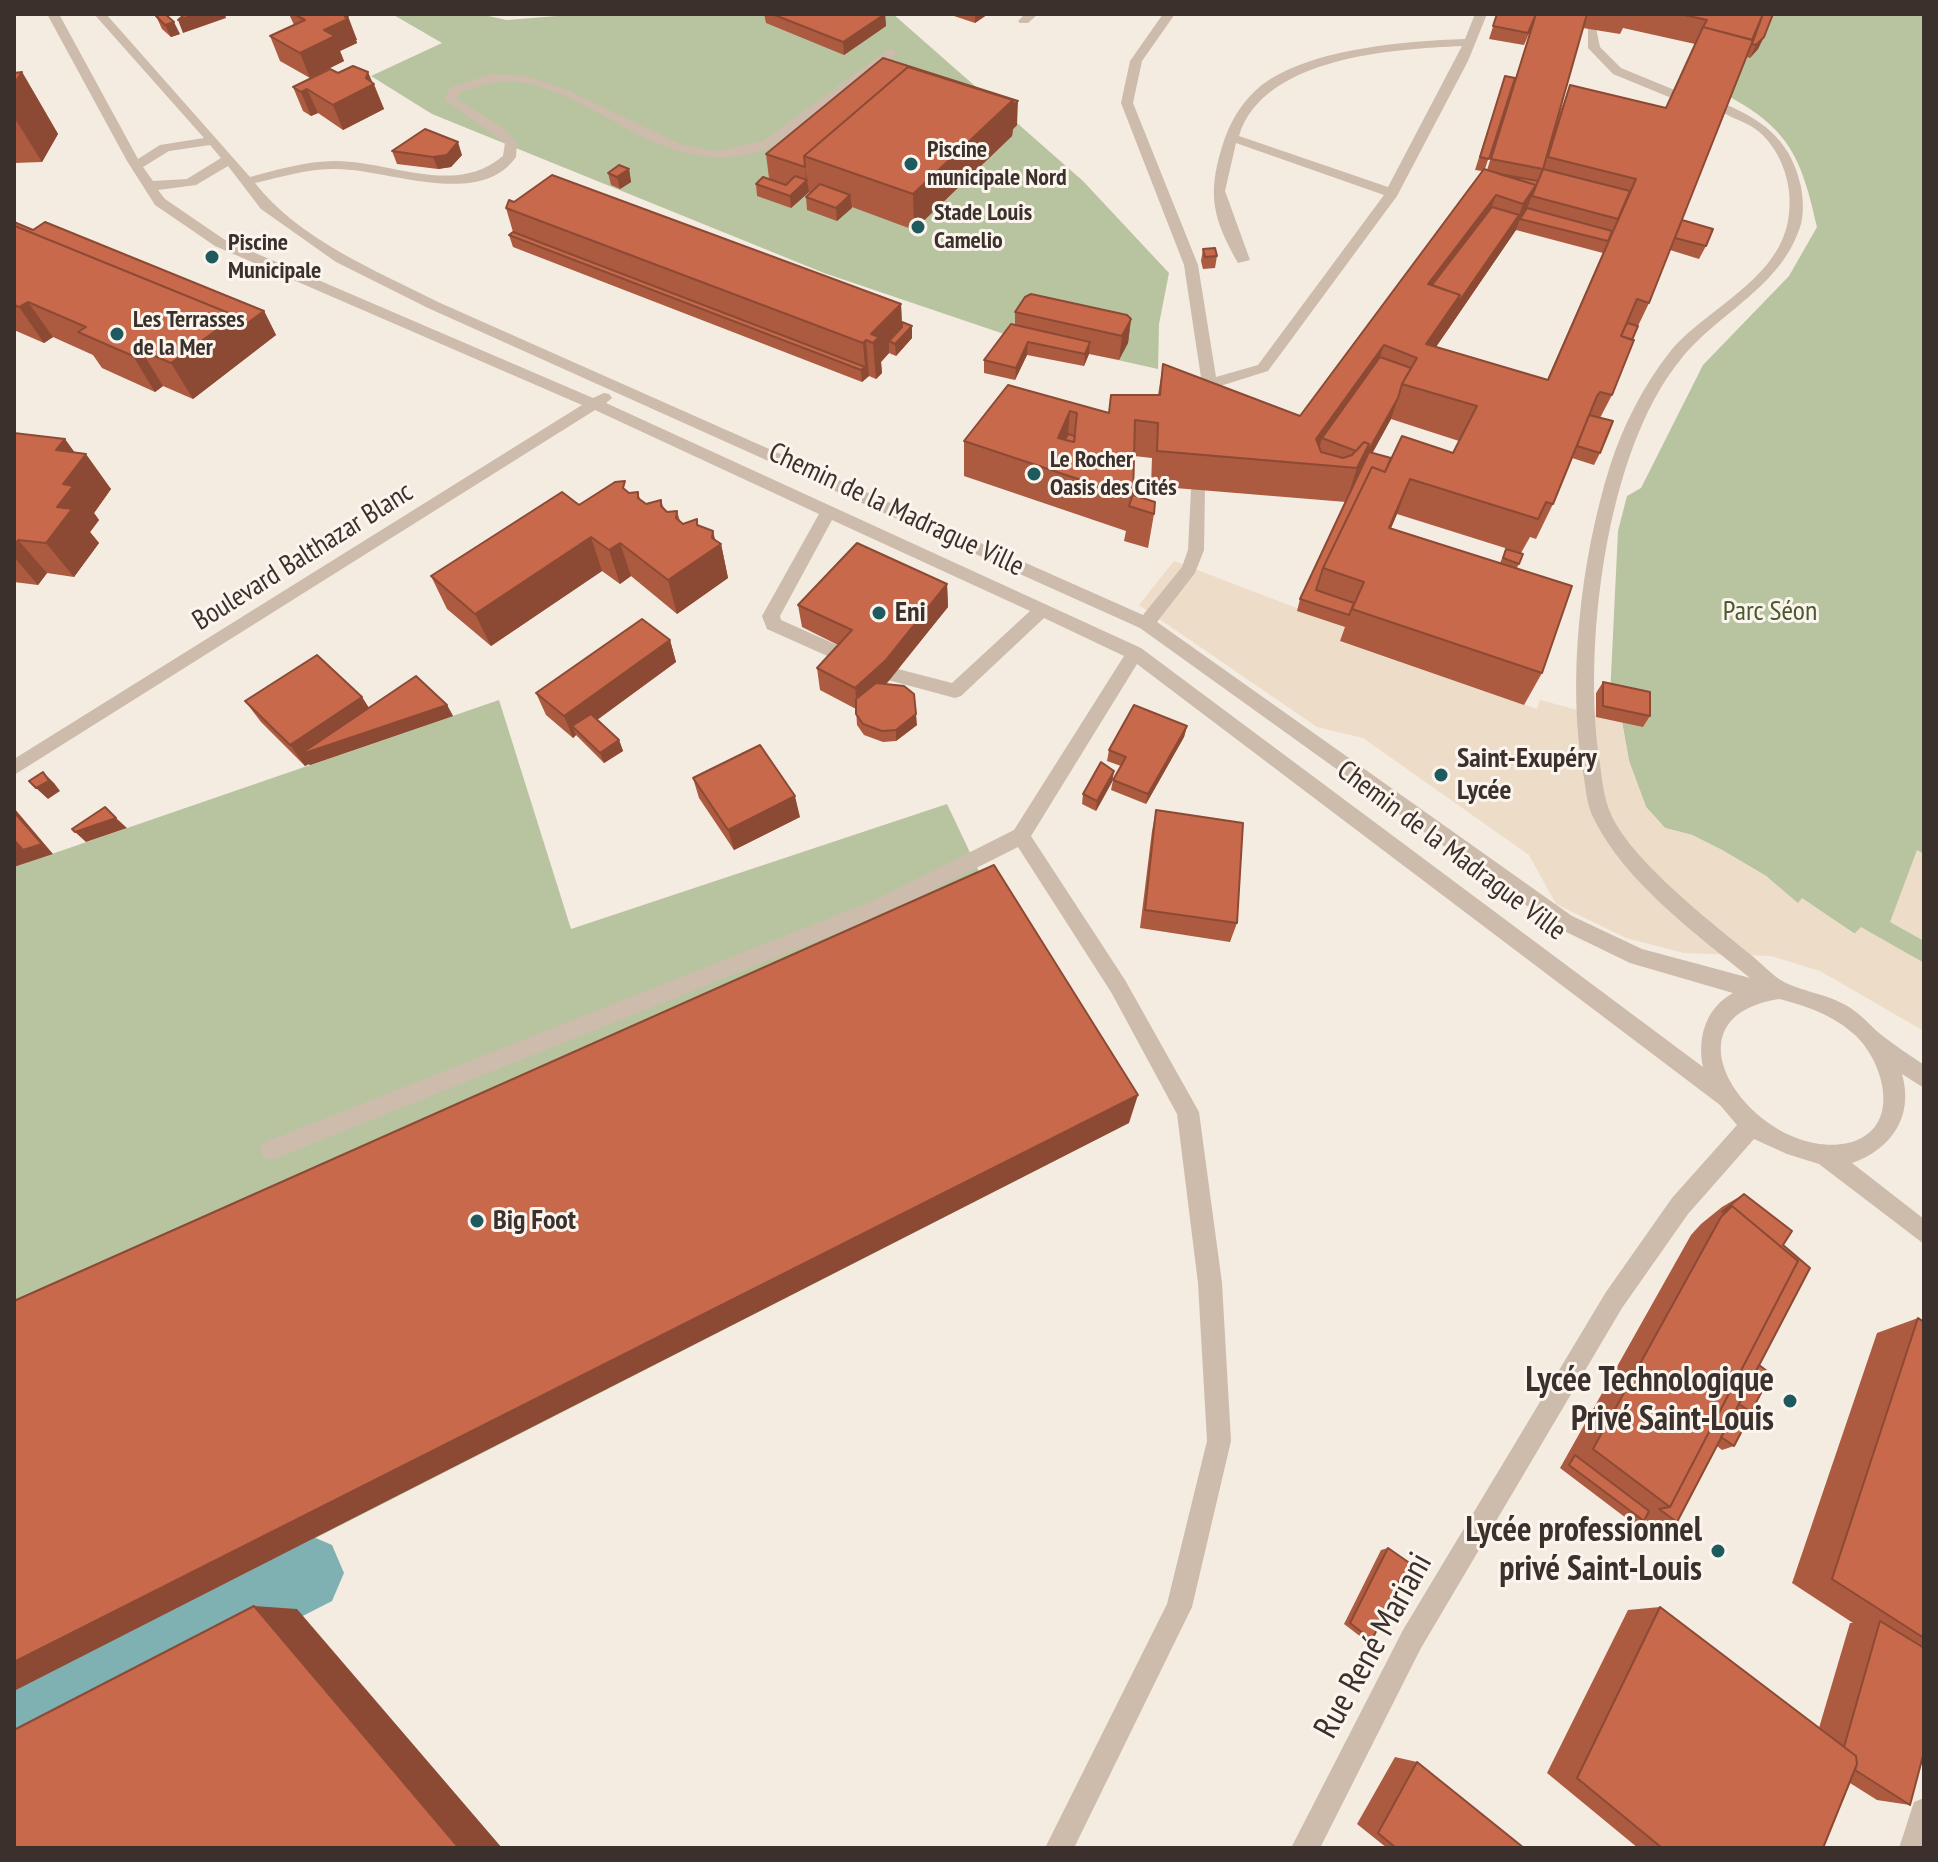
<!DOCTYPE html>
<meta charset="utf-8">
<style>
body{margin:0}
#map{position:relative;width:1938px;height:1862px;overflow:hidden;background:#f4ebe1;font-family:"PT Sans Narrow",sans-serif}
canvas{display:block}
.frame{position:absolute;inset:0;border:16px solid #3b302b;pointer-events:none}
</style>
<div id="map">
<canvas width="1938" height="1862"></canvas>
<div class="frame"></div>
</div>
<script>
const context = document.querySelector('canvas').getContext('2d');
context.lineJoin = 'round';
function paint(path, color) { context.fillStyle = color; context.fill(path, 'evenodd'); }
function strokePath(path, color, width, dash) { context.strokeStyle = color; context.lineWidth = width; context.lineCap = dash ? 'butt' : 'round'; context.setLineDash(dash || []); context.stroke(path); }
function write(font, color, halo, rows, align = 'center') {
  context.font = font + ' "PT Sans Narrow",sans-serif'; context.lineWidth = 6; context.setLineDash([]); context.textBaseline = 'middle'; context.strokeStyle = halo; context.fillStyle = color; for (const [text, x, y, turn = 0] of rows) {
    context.save(); context.translate(x, y); context.rotate((+turn || 0) * Math.PI / 180); context.textAlign = isNaN(turn) ? turn : align; if (halo) context.strokeText(text, 0, 0); context.fillText(text, 0, 0); context.restore();
  }
}
paint(new Path2D(`
 M392,14h87l28,6 75,-6h311l190,167 86,92 -10,51 -1,45 -148,-33 -186,-63 -392,-159 -61,-38 71,-33z
 M1772,14h152v949l-63,-35 -6,6 -52,-35 -5,5 -32,-28 -44,-26 -30,-15 -27,-7 -19,-21 -17,-46 -7,-39 -12,-26 8,-165 9,-35 14,-8 62,-123 86,-89 28,-49c-15,-67 -27,-98 -89,-131l16,-40z
 M499,700l72,229 376,-125 46,97 136,222 -1115,569v-825z`), '#b8c4a0');
paint(new Path2D(`
 M1174,561l172,66 -5,15 196,67 3,-9 82,22 7,39 17,46 19,21 27,7 30,15 44,26 32,27 4,-5 52,36 7,-7 63,36v68l-104,-60 -49,-15 -87,-3 -58,-15 -70,-34 -27,-49 -166,-117 -46,-11 -178,-122z
 M1917,850l7,4v87l-34,-19z`), '#ecdcc8');
paint(new Path2D(`
 M304,1533l28,12 12,28 -12,28 -318,163v-87z`), '#7fb0b2');
paint(new Path2D(`
 M47,14h12l79,145 22,-14 44,-7 -110,-124h12l144,163c27,-7 56,-16 85,-16 56,0 120,36 168,-5l2,-13 -60,-43 4,-12 41,-14 37,2 41,14 112,54 36,7 47,-10 124,-91h8v6l-118,88c-13,8 -25,10 -40,12 -84,11 -137,-59 -213,-73 -24,-4 -43,2 -65,10l-2,6 48,30 12,13 -1,15c-37,53 -130,11 -182,12 -27,0 -53,8 -79,14 45,57 120,87 183,119l705,313 39,-48 6,-17 3,-60 2,-4h12l-1,64 -9,23 -38,49 415,294 70,33 108,29c-53,-43 -126,-97 -156,-159 -7,-13 -8,-28 -10,-41 -18,-96 -3,-220 26,-312 13,-40 33,-80 59,-113 37,-46 113,-73 120,-139 4,-31 -9,-68 -35,-86 -12,-8 -27,-11 -37,-20l10,-3c40,17 65,39 74,82 2,12 3,25 0,37 -19,63 -81,87 -120,135 -76,92 -99,291 -81,405 2,16 4,34 10,48 19,47 101,110 141,143 10,8 22,21 33,27 22,11 46,12 68,27 12,8 21,20 32,28 13,10 27,19 40,28v23l-22,-14c12,42 -10,75 -50,89l72,56v25l-105,-80 -32,-10 -33,-15 -66,75 -66,94 -201,340 -101,200h-29l112,-218 203,-338 66,-94 65,-73 -17,-20 -583,-441 -106,172 94,144 74,132 23,171 9,158 -39,166 -118,241h-29l122,-244 40,-163 -9,-158 -21,-169 -66,-122 -93,-145 -129,65 -610,245 -8,3 -8,-3 -3,-7 3,-7 612,-243 139,-70 110,-174 -80,-38 -83,78 -6,2 -67,-18 -3,-5 3,-5 6,-2 58,15 78,-72 -198,-91 -52,96 1,4 74,33 3,5 -3,5h-12l-76,-34 -5,-13 57,-102 -224,-104 -581,365v-16l568,-354 -367,-159 -60,-41 -28,-44zM210,145l11,13 -34,21 -34,2 -10,-14 26,-16zM228,166l33,43 75,53 92,46 712,320 418,300 72,35 103,30c-27,15 -36,44 -30,74l-562,-419 -535,-245 6,-5 -3,-4 -5,-1 -11,5 -368,-158 -60,-41 -7,-9 38,-5zM1779,999c28,7 54,16 76,36 30,28 48,95 -7,108 -88,19 -196,-124 -69,-144z
 M1025,14h13l-10,9h-8l-2,-2z
 M1163,14h12l-33,47 -9,42 65,162 18,112 42,-12 126,-170 -148,-52 -11,48 25,69 -12,3c-25,-44 -31,-68 -16,-116 6,-20 16,-40 33,-56 45,-42 150,-50 210,-52l10,-25h12l-19,47 -71,135 -129,175 -51,16 -5,14 -5,1 -8,-5 3,-13 -18,-119 -63,-162 9,-42zM1462,46l-74,141 -149,-51c24,-79 154,-87 223,-90z
 M1588,28h8l4,19 21,21 56,23v6h-8l-56,-23 -25,-26z
 M1924,1798v50h-25l15,-46z`), '#cdbbac');
paint(new Path2D(`
 M289,14h56l12,26h-1l1,3 -17,8 4,10 -34,17 -30,-17 -10,-25 24,-11z
 M764,14h121l1,12 -42,29 -78,-32z
 M951,14h37l-13,9 -24,-8z
 M1497,14h276l-15,35 -8,9 -3,-1 -65,163 24,26 -7,13 -29,-9 -21,53 -11,23 -26,69 -12,23v35l-6,12 -22,-7 -19,46 -17,35 -6,-2 -9,16 -124,-39 -6,14 109,35 6,-14 17,5 -6,14 25,105 -18,32 -184,-64 5,-14 -48,-16 3,-12 46,-97 -195,-16 1,-28 -18,-2 -1,39 21,19 -6,34 -24,-7 2,-10 -162,-55v-35l44,-56 101,28 49,-18 5,-31 137,52 182,-245 -7,-1 30,-94 10,2 -30,91 2,1 44,-141 -7,16 -35,-6zM1583,28l37,6 3,-6 72,16 -29,64 -96,-23 -12,32zM1516,230l87,23 -56,127 -111,-33zM1391,419l68,22 -6,12 -62,5 -19,-5z
 M156,16l24,18 -9,3 -9,-8z
 M22,72l36,62 -16,28 -28,1v-90z
 M338,73l36,11 10,25 -41,21 -25,-17 -7,3 -8,-5 -10,-24z
 M1017,125l-4,4 -1,7 -98,94 -62,-23 -15,14 -30,-11 -1,-13 4,-4 -1,-1 -18,16 -34,-12 -1,-12 13,-6 -3,-24z
 M392,151l70,4 -11,12 -13,2 -41,-5z
 M629,169l2,13 -11,7 -9,-4 -3,-12z
 M514,202l387,102 1,18 10,4v12l-16,18 -7,-3 -8,9 1,11 -6,6 -7,-3 -7,6 -349,-135 -4,-12 4,-3 -7,-24z
 M14,222l19,8 231,81 12,24 -83,64 -30,-13 -8,6 -53,-24 -9,-13 -40,-18 -9,6 -30,-13z
 M1203,249l14,7 -2,12 -12,1 -2,-8z
 M1015,312l116,7 -3,24 -9,17 -30,-6 -5,12 -57,-11 -12,25 -31,-7v-13l31,-35z
 M14,433l61,20 36,36 -17,24 5,7 -9,12 9,11 -25,34 -27,-4 -9,12 -24,-3z
 M629,492h9l2,7 6,5 15,-4 3,9 3,3 10,-1 3,10 3,3 15,2 23,18 7,34 -51,36 -46,-38 -11,8 -18,-13 -111,75 -44,-37 -16,-33 147,-72z
 M947,584l1,23 -63,77 32,41 -21,16 -13,1 -19,-7 -7,-10 -1,-16 -36,-19 -3,-22 21,-23 -36,-18 -4,-22z
 M670,640l6,22 -79,58 22,20 4,11 -19,12 -28,-28 -3,3 -27,-23 -10,-22z
 M1603,682l47,34 -7,11 -47,-10v-24z
 M362,697l7,11 78,-3 6,11 -143,49 -1,-1 -4,2 -44,-44 -16,-21z
 M1187,726l-3,11 -38,67 -35,-14 2,-10 8,-14 -14,-5 2,-11z
 M1114,771l-2,11 -16,29 -14,-7 1,-10z
 M693,778l107,39 -66,33 -35,-52z
 M1156,810l81,113 -7,19 -90,-14 12,-97z
 M1744,1194l39,51 -24,120 -8,47 -12,4 -5,-3 -2,5 2,28 -12,4 -5,-4 -40,76 -22,5 -10,-8 -1,2 -10,3 -74,-56 131,-233 10,-11 21,-17z
 M1918,1318l6,4v430l-14,53 -33,-5 -27,-17 -27,65h-185l-91,-75 81,-163 32,-3 159,121 31,-105h3l-61,-40 85,-250z
 M1388,1548l-16,92h-7l-21,-16 37,-74z
 M1395,1757l22,5 107,86h-137l-30,-24z`), '#ac5a40');
paint(new Path2D(`
 M197,14h28l1,4 -43,15 -5,-13z
 M885,14l1,12 -42,29 -1,-13z
 M975,14h13l-13,9z
 M348,16l9,24h-1l1,3 -17,8 4,10 -34,17 -10,-25 24,-23z
 M174,22l6,12 -9,3 -6,-12z
 M1764,37l-6,12 -8,9 6,-13z
 M22,72l36,62 -16,28 -28,-45v-33z
 M368,72l16,37 -41,21 -10,-25 33,-27z
 M307,89l11,24 -7,3 -10,-24z
 M1013,100l5,1 -1,24 -4,4 -1,7 -98,94 -1,-36z
 M458,142l4,13 -11,12 -13,2 -5,-12z
 M805,167l4,25 -18,16 -1,-12 16,-15z
 M629,169l2,13 -11,7 -3,-12z
 M1536,185l-13,34h-3l-4,11 -69,101 9,-25 63,-91 4,-11z
 M850,195l2,13 -15,13 -1,-13z
 M1496,195l-13,36 -51,67 -4,-14z
 M1460,295l-13,36 -26,37 5,-24z
 M28,302l25,35 -9,6 -25,-36z
 M901,304l1,32 10,-10v12l-16,18 -1,-12 -6,-3v12l-8,9 1,11 -6,6 -3,-36 -2,-9z
 M264,311l12,24 -83,64 -22,-36 65,-47z
 M1131,319l-3,24 -9,17 3,-24z
 M866,340l3,36 -7,6 -1,-12 4,-3 -2,-24z
 M1028,342l-1,13 -12,25 1,-12z
 M1090,342l-1,12 -5,12 1,-12z
 M1384,345l-12,36 -50,57 -6,22v-21z
 M141,350l22,36 -8,6 -22,-36z
 M1398,398l-7,21 -45,83 11,-34 12,-24z
 M1070,411l-3,35 -9,-8z
 M65,439l16,22 5,-7 25,35 -17,24 5,7 -9,12 9,11 -25,34 -28,-34 17,-59 -7,-34z
 M1410,479l-13,35 -20,47 12,-33z
 M697,519l8,36 7,-17 1,-7 4,16 4,-3 7,34 -51,36 -9,-34 29,-55z
 M591,537l11,34 -111,75 -16,-32z
 M18,540l29,33 -9,12 -24,-28v-12z
 M620,543l11,33 -11,8 -11,-34z
 M947,584l1,23 -60,75 -30,28 -3,-22z
 M670,640l6,22 -97,71 -7,-7 4,9 -3,3 -9,-22z
 M362,697l13,21 72,-13 6,11 -143,49 -1,-1 -4,2 -15,-21z
 M916,714l1,11 -21,16v-11z
 M1187,726l-3,11 -38,67 2,-10z
 M619,740l4,11 -19,12 -4,-10z
 M1114,771l-2,11 -16,29 1,-10z
 M43,772l11,11 6,8 -12,8 -12,-11z
 M795,796l5,21 -66,33 -6,-20z
 M14,808l39,46 -39,13z
 M116,818l11,10 -41,14 -11,-10z
 M1138,1095l-9,28 -1115,568v-29z
 M254,1606l43,3 205,239h-43z`), '#8c4a34');
const building = new Path2D(`
 M163,14h2l9,8 -9,3 -9,-9z
 M185,14h12l-19,6z
 M294,14h51l3,2 -3,1 3,2 -24,11 11,6 -35,17 -30,-17 35,-16z
 M772,14h113l-42,28z
 M1497,14h39l-8,19 -35,-7z
 M1536,14h51l-44,155 -52,-10z
 M1680,14h83l-11,26 -49,-13 4,-7z
 M1763,14h10l-9,23 -8,8 -4,-1z
 M1703,27l50,13 -104,263 -12,-4 -16,37 13,4 -22,55 -12,-3 -3,4 -44,108 -7,-2 -8,17 -128,-40 -21,49 183,58 -30,87 -190,-64 12,-27 -41,-14 49,-101 13,5 17,-36 51,17 24,-47 -75,-22 15,-26 -33,-13 -68,94 5,13 22,6 9,-3 12,-13 5,2 -12,24 -200,-17 1,-28 -23,-3 -2,75 22,7 -1,12 -25,-8 3,-9 -168,-56 44,-56 101,28 2,-18h49l3,-31 137,52 184,-247 52,16 -13,19 -27,-9 -68,89 32,11 -34,49 122,36 88,-201 -88,-22 22,-72 96,23zM1070,411l7,2 -3,29 -16,-4z
 M883,58l135,43 -5,4v-5l-105,-33 -104,89 1,11 -39,-13z
 M353,66l15,6 -2,6 8,6 -41,21 -26,-16 -6,3 -8,-5 37,-18 8,4z
 M908,67l105,33 -100,94 -109,-38z
 M22,72l-8,12v-11z
 M1505,76l10,2 -26,81 -9,-2z
 M425,129l33,13 -11,13 -14,2 -41,-6z
 M619,165l10,4 -12,8 -9,-4z
 M1543,169l87,22 -12,28 -86,-23z
 M1499,174l39,7 -6,15 4,-11z
 M552,175l349,129 -30,30 8,3 -6,6 -7,-3 -3,3 -357,-135 3,-8 5,2z
 M795,176l12,4 -17,16 -34,-12 7,-7 23,8z
 M820,184l30,11 -14,13 -30,-11z
 M1492,207l27,8 -63,91 4,-11 -28,-10z
 M1527,208l85,23 -4,10 -88,-22z
 M1682,220l31,9 -7,17 -31,-8z
 M14,222l19,8 12,-8 219,89 -22,16 -6,-11 -221,-90h-1z
 M14,226h1l221,90 -65,47 -30,-13 -8,6 -55,-24 8,-5 -58,-25 -9,5 -5,-2z
 M513,232l352,135 -4,3 -352,-135z
 M1215,248l2,8 -12,1 -2,-8z
 M1031,294l96,21 4,4 -9,17 -107,-24 10,-15z
 M902,322l10,4 -17,18 -6,-3 13,-14z
 M1627,323l11,3 -6,14 -11,-4z
 M1011,324l79,18 -5,12 -57,-12 -12,26 -32,-8z
 M1380,357l31,11 -9,16 -4,14 -32,57 3,-11 -5,-2 -8,9 -34,-13z
 M1589,415l24,6 -13,32 -23,-7z
 M14,433l51,6 -9,11 30,4 -23,30 10,2 -16,21 15,2 -26,34 -28,-3 -4,5z
 M1068,434l7,2 -1,6 -9,-2z
 M1369,452l22,6 -6,14 -13,-5 -49,101 -7,22 38,13 -5,12 -49,-16z
 M625,481l-2,7 6,5 9,-1v6l8,6 15,-4v6l6,6 10,-1 -1,7 7,6 14,-5v6l16,6 -1,7 9,6 -53,36 -48,-37 -11,7 -18,-13 -116,77 -44,-38 131,-84 17,13 36,-23z
 M857,543l90,41 -61,76 -31,28 -38,-20 35,-38 -54,-25z
 M1506,549l17,5 -4,10 -16,-6z
 M642,619l28,21 -106,76 -28,-23z
 M317,655l45,42 -72,48 -45,-44z
 M416,676l31,29 -145,49v-1z
 M1603,682l47,10v24l-47,-10z
 M876,683l28,3 10,8 2,20 -20,16 -14,1 -19,-7 -7,-10v-15z
 M1134,705l53,21 -39,68 -35,-14 13,-23 -17,-7z
 M591,714l28,26 -19,13 -28,-27z
 M760,745l35,51 -67,34 -35,-52z
 M1101,762l13,9 -17,30 -14,-7z
 M43,772l6,9 -13,7 -7,-7z
 M105,807l11,11 -41,14 -3,-3z
 M1156,810l87,13 -6,100 -92,-13z
 M14,812l28,32 -19,6 -9,-10z
 M994,865l144,230 -1124,567v-361z
 M1744,1194l48,37 -9,14 27,23 -133,254 -18,-13 11,-2 128,-246 -66,-55 -10,6z
 M1732,1206l66,55 -128,246 -77,-58 128,-232z
 M1918,1318l6,4v316l-92,-59z
 M1759,1365l12,9 -20,38 -12,-8z
 M1732,1418l12,9 -10,19 -13,-9z
 M1575,1455l74,56 -5,10 -75,-56z
 M1388,1548l23,16 -10,13 -29,63 -22,-17z
 M254,1606l205,242h-445v-118z
 M1660,1607l196,149 1,8 -34,84h-161l-85,-70z
 M1880,1621l44,27v104l-14,53 -55,-35 2,-6 -1,-8 -12,-9z
 M1417,1762l107,86h-128l-18,-15z`);
paint(building, '#c8694b');
strokePath(building, '#8c4a34', 2);
for (const [x, y, r, color] of [
 [911,164,8,"#1f5a5e"],
 [918,227,8,"#1f5a5e"],
 [212,257,8,"#1f5a5e"],
 [117,334,8,"#1f5a5e"],
 [1034,474,8,"#1f5a5e"],
 [879,613,8,"#1f5a5e"],
 [1441,775,8,"#1f5a5e"],
 [477,1221,8,"#1f5a5e"],
 [1790,1401,8,"#1f5a5e"],
 [1718,1551,8,"#1f5a5e"]
]) { const dot = new Path2D(); dot.arc(x, y, r, 0, 2 * Math.PI); context.fillStyle = color; context.fill(dot); strokePath(dot, '#fbf5ee', 3); }
write('bold 24px', '#3b302b', '#fbf5ee', [
 ["Piscine",927,150],
 ["municipale Nord",927,178],
 ["Stade Louis",934,213],
 ["Camelio",934,241],
 ["Piscine",228,243],
 ["Municipale",228,271],
 ["Les Terrasses",133,320],
 ["de la Mer",133,348],
 ["Le Rocher",1050,460],
 ["Oasis des Cités",1050,488]
], 'left');
write('28px', '#3b302b', '#fbf5ee', [
 ["Chemin de la Madrague Ville",896,510,25],
 ["Boulevard Balthazar Blanc",303,557,-32],
 ["Chemin de la Madrague Ville",1451,851,37]
]);
write('28px', '#4a5a2e', '#fbf5ee', [
 ["Parc Séon",1770,612]
]);
write('bold 28px', '#3b302b', '#fbf5ee', [
 ["Eni",895,613],
 ["Saint-Exupéry",1457,759],
 ["Lycée",1457,791],
 ["Big Foot",493,1221]
], 'left');
write('bold 34px', '#3b302b', '#fbf5ee', [
 ["Lycée Technologique",1774,1381],
 ["Privé Saint-Louis",1774,1420],
 ["Lycée professionnel",1702,1531],
 ["privé Saint-Louis",1702,1570]
], 'right');
write('34px', '#3b302b', '#fbf5ee', [
 ["Rue René Mariani",1374,1646,-61]
]);
</script>
